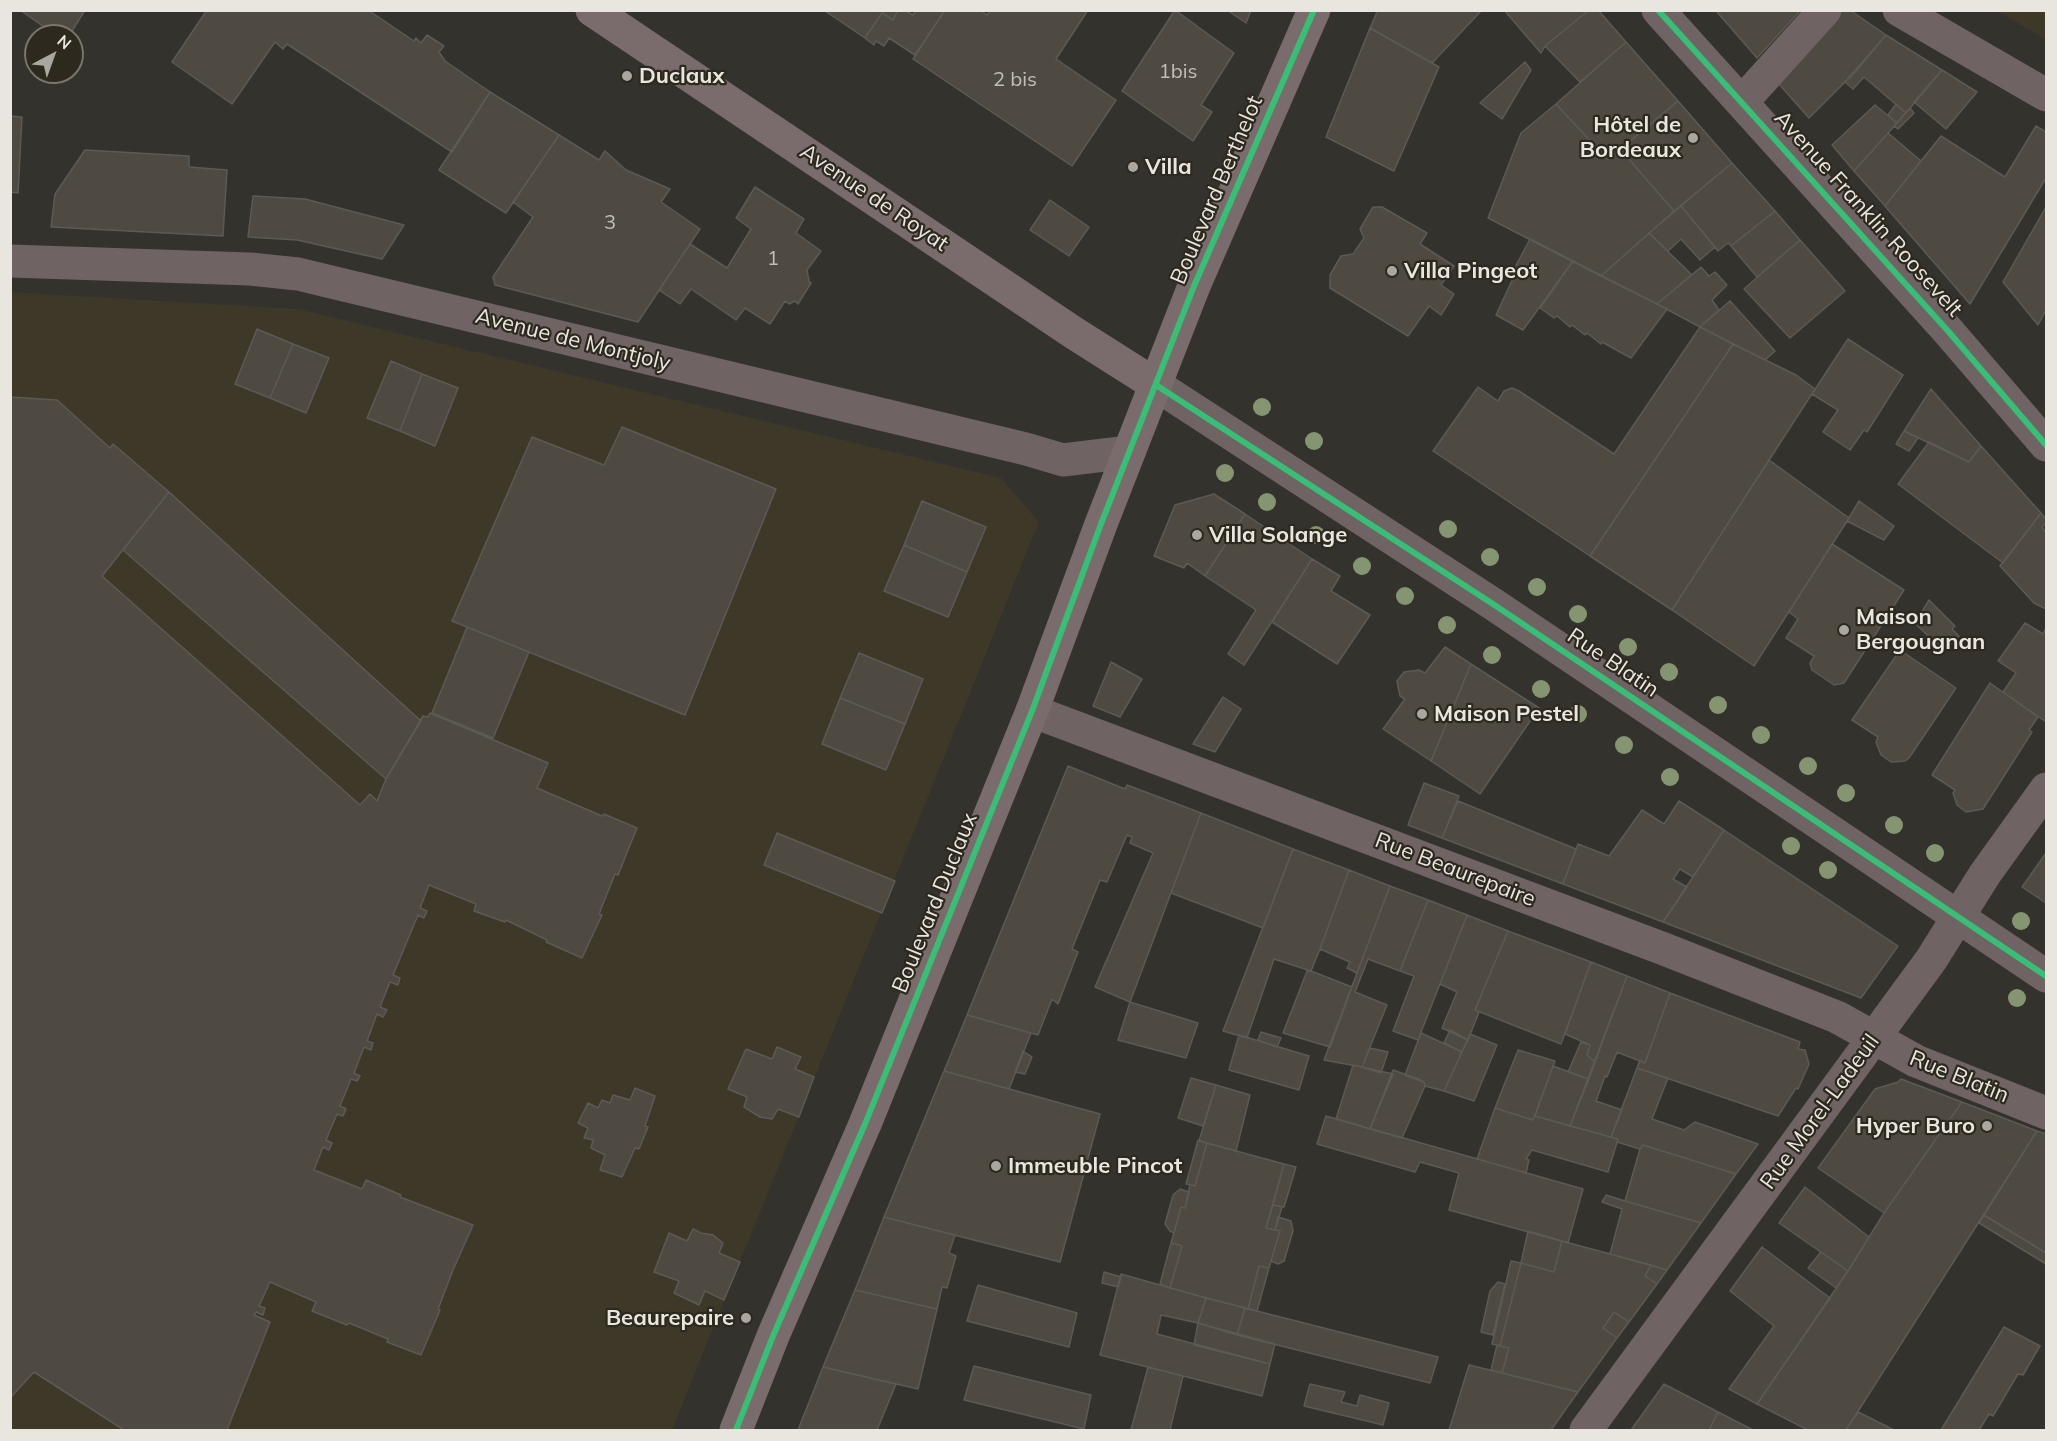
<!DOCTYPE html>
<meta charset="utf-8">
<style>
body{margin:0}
#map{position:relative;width:2057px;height:1441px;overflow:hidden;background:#34322c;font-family:Mulish,sans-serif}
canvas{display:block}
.frame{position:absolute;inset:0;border:12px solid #e9e6df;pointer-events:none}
.north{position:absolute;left:24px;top:24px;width:60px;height:60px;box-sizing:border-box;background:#2d291e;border:2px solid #78756b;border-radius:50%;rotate:41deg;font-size:16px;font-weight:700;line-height:24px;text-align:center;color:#e9e6df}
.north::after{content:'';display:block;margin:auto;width:21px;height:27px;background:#aaa7a0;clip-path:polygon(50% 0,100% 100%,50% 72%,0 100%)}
</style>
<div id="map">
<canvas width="2057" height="1441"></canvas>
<div class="frame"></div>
<div class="north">N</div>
</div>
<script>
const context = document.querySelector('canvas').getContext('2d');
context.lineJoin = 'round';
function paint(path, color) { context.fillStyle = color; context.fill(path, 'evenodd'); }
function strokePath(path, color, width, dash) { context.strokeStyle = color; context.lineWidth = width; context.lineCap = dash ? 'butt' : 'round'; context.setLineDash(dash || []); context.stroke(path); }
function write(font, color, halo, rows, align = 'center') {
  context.font = font + ' Mulish,sans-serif'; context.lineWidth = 4.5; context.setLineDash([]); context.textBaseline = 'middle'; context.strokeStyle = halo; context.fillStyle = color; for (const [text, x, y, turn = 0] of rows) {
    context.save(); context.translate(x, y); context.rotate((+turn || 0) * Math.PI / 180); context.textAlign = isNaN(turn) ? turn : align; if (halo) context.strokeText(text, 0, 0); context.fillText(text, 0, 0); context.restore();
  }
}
paint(new Path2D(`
 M1998,11h48v29z
 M10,292l288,17 703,169 38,44 -367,908h-661z`), '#3e3829');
const building = new Path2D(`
 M20,10h65l-16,26h-12z
 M207,10h161l46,31 2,-3 5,5 6,-8 17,11 -5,6 6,9 45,31 -38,60 -165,-108 -4,5 -8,-7 -43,62 -60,-42z
 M898,10h6l9,5 3,-5h29l-30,45 -26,-17 -5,8 -8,-5 -2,4 -9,-7 17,-25 11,7z
 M898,10l-5,10 -11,-7 -17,25 -40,-27z
 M945,10h35l7,5 4,-5h97l-32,49 60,41 -44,66 -159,-107z
 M1175,10l59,43 -33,52 11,7 -19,29 -71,-50z
 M1227,10h24l-5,13z
 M1378,10h104l-50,53 -62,-35z
 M1504,10h85l-44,36 -4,7z
 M1589,10h9l28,32 -46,40 -35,-36z
 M1719,10h82l-44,48 -40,-46z
 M1840,10h10l36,25 -30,36 -47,47 -30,-34z
 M1370,28l69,39 -45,104 -68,-34z
 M1886,35l56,35 -36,43 -42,-36 -11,12 -8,-7z
 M1626,42l52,59 -70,59 -52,-56z
 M1525,62l6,8 -29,49 -22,-16z
 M1942,70l35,22 -31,37 -32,-27z
 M490,92l69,43 -53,78 -67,-43z
 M1678,101l54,62 -58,48 -54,-62z
 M1556,104l52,56 12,-11 54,62 -73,65 -113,-58 33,-85z
 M1896,104l10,9 -9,10 -9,-8z
 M1875,105l22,18 -43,48 -22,-26z
 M1910,108l4,5 -16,16 -4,-3z
 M10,116l12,1 -4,76 -8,-1z
 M2036,126l10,6v46l-76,126 -85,-98 56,-70 64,41z
 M1888,133l33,28 -36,45 -31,-35z
 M559,135l40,25 6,-9 21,19 44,19 -9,13 39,27 -62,93 -143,-37 -2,-8 40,-60 -20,-15z
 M85,150l104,6v11l38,3 -4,66 -172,-9 4,-33z
 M1732,163l43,48 -44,35 -3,-3 -10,8 -37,-45z
 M755,187l49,32 -8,14 25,18 -14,19 2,11 2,2 -13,21 -3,-3 -6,3 -4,-3 -15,23 -25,-16 -9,12 -45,-31 -11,15 -21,-14 31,-46 37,24 24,-39 -15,-11z
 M253,196l52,3 99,26 -22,34 -85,-19 -49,-3z
 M1050,200l39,27 -20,29 -39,-26z
 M1681,206l34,41 -15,13 -19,-21 -13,12 -19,-18z
 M1373,207h9l45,26 -7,11 34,22 -13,19 13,9 -13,21 -12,-9 -21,30 -78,-48v-13l11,-19 12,-2 11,-16 -4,-9z
 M2046,207v103l-8,15 -35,-43z
 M1775,211l25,29 -43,37 -26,-31z
 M1649,233l43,42 -35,29 -56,-28z
 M1530,239l43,22 -50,69 -27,-15 19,-41 -2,-3z
 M1800,240l45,51 -55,47 -46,-49z
 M1573,261l94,48 -36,49 -29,-16 -1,2 -14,-11 -2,2 -13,-10 -2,2 -13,-11 -3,2 -14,-10z
 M1701,267l8,9 6,-4 12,13 -15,15 7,10 -19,17 -43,-23z
 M1730,301l45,50 -10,9 -65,-33z
 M1700,327l33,17 -143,212 -157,-105 45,-64 20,14 6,-10 8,-3 7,3 95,63z
 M257,329l36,15 -23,54 -35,-14z
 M1848,339l55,36 -36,57 -3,-2 -14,20 -27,-18 15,-22 -26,-16z
 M293,344l36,14 -23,55 -36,-15z
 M1733,344l63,31 19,14 -143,221 -82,-54z
 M391,361l31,13 -22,57 -33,-13z
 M422,374l36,14 -23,58 -35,-15z
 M1931,389l50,57 -12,16 -65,-31z
 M10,397l47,3 53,48 3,-4 56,48 -67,84 258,229 10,-11 7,7 9,-22 37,-63 5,1 2,-4 118,50 -11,25 65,28 2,-2 33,14 -19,47 -3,-1 -16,40 3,1 -20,43 -36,-16 1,-2 -41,-20 -1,2 -31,-11 2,-7 -47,-19 -9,23 7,3 -3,7 -6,-3 -25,60 7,3 -2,7 -8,-3 -10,25 7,3 -4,7 -6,-3 -10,27 6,2 -2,7 -7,-3 -10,26 6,3 -3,5 -6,-2 -11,27 6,3 -3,7 -6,-2 -11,26 6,3 -3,7 -6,-3 -9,23 48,19 4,-9 35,15 -1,2 73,28 -20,45 -15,39 2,1 -19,45 -34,-13 1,-3 -39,-16 -2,2 -35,-14 4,-9 -46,-20 -11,24 6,2 -2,7 -7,-3 -2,3 16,7 -43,108h-103l-90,-58 -24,26z
 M622,427l154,62 -91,226 -233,-94 80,-184 72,28z
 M1904,431l14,7 -9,13 -13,-7z
 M1929,442l40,20 12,-16 60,67 -38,50 -105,-79z
 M1769,460l80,58 -95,148 -82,-56z
 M169,492l252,229 -35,58 -263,-229z
 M1214,494l31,20 -40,62 -18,-13 -3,5 -30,-12 21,-51z
 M922,501l64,26 -19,45 -63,-27z
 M1859,501l35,25 -10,14 -37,-19z
 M2041,513l5,6v5l-4,3 4,6v76l-12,-6 -34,-37z
 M1245,514l67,45 -68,106 -16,-11 28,-44 -51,-34z
 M1832,544l72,46 -60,93 -10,2 -22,-15 -2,-7 4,-7 -28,-18 12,-19 -9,-7z
 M904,545l63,27 -19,45 -64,-26z
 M1312,559l28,17 -9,15 39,24 -33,49 -65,-42z
 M1929,600l26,26 -3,3 7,7 -16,15 -28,-28z
 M2025,623l18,11 3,-6v94l-43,-30 13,-19 -18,-12z
 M467,627l62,25 -36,86 -61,-25z
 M1445,647l26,17 -40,97 -48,-32 22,-30 -5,-3 -3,-15 7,-9 15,-2 6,3z
 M1900,650l56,38 -47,70 -4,3 -14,1 -10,-7 -5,-13 2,-5 -26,-17z
 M859,653l64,26 -18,45 -65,-26z
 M1111,662l31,17 -22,38 -27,-11z
 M1471,664l68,44 -59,86 -49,-33z
 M1990,683l48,34 -9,13 3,2 -49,77 -17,3 -9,-7 -4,-12 2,-3 -23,-15z
 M1223,697l18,12 -26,43 -22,-8z
 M840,698l65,26 -19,46 -64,-26z
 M1068,766l57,23 2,-4 74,28 -71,189 -35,-15 58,-134 -23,-10 2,-6 -5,-2 -20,47 -7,-2 -28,69 6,3 -20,52 -6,-5 -14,36 -71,-20z
 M1424,783l35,13 -17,42 -34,-13z
 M1458,801l118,48 -13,35 -121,-46z
 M1679,801l45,29 -31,47 -13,-8 -7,10 14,8 -24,35 -100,-38 15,-40 31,12 33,-46 22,14z
 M1201,813l92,36 -30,79 -92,-35z
 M1724,830l174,116 -37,52 -198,-76z
 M777,833l118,48 -13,32 -118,-48z
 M1293,849l56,21 -29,79 -9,22 -37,-12 -27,79 -24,-7z
 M2046,853v50l-24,-16z
 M1349,870l41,16 -33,87 -10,-5 3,-6 -30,-13z
 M1390,886l38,14 -28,71 -32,-12 -13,33 32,13 -25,62 -38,-7z
 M1428,900l39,15 -49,125 -25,-9 21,-55 -14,-5z
 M1467,915l41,16 -33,79 4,2 -11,28 -26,-12 15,-36 -17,-8z
 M1508,931l83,31 -30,82 -86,-34z
 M1591,962l36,14 -32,86 -8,-7 3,-10 -25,-11z
 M1307,971h4l41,16 -22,60 -47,-14z
 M1627,976l43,17 -25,70 -28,-11 -10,25 -2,-1 -9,25 26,9 -11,27 -41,-11z
 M1670,993l130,49 -2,7 7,1 4,14 -11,25 -2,-1 -18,28 -141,-48 3,-8 5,3z
 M1130,1002l68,21 -12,35 -68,-18z
 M967,1015l64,18 -22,56 -65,-18z
 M1450,1030l18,10 -6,12 -18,-9z
 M1261,1032l20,6 -4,9 -19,-7z
 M1421,1033l41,19 -18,39 -19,-5 -1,-4 -19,-7z
 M1470,1034l27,11 -23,56 -30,-10z
 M1239,1035l70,21 -10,34 -70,-20z
 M1581,1042l9,3 -3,10 8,7 -6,17 -21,-7z
 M777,1047l24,10 -6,12 19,8 -15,40 -21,-8 -6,10 -12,-2 -16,-10 3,-10 -19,-8 18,-40 26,10z
 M1370,1048l18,4 -7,21 -19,-6z
 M1518,1050l37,11 -22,59 -38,-12z
 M1023,1051l9,6 -7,17 -10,-2z
 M1353,1065l40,9 -23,55 -34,-10z
 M1553,1066l36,13 -19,47 -35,-10z
 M1637,1068l31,10 -16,41 32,11 11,-8 63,22 -22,30 -93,-29 -3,4 -23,-7 1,-3 -7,-2z
 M1393,1070l28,10 3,2 1,4 -23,52 -32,-9z
 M944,1071l156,43 -40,148 -176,-45z
 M1191,1078l25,7 -13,41 -25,-8z
 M1901,1079l61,23 -78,111 -66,-45 57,-79 23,-7z
 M1216,1085l34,10 -14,56 -37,-10z
 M635,1088l20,8 -10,30 3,1 -9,22 -4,-1 -13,29 -22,-7 5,-15 -14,-7 2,-8 -9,-2 4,-10 -10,-5 10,-20 10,5 4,-8 8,3 3,-8 17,5z
 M1962,1102l75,29 -191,299h-38l-51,-26 91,-133 36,-58z
 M1495,1108l38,12 2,-4 83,23 -10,33 -76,-22 -6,9 3,1 -3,13 -49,-14z
 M1326,1116l257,73 -15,54 -119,-33 10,-37 -39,-11 -5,10 -98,-28z
 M2037,1131l9,3v119l-62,-38z
 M1198,1140l9,3 -12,43 -9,-2z
 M1207,1143l77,21 -18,64 14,3 -11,37 -10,-2 -11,43 -78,-21 12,-42 -11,-3 10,-36 4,1 5,-23 5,1z
 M1643,1145l93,29 -35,49 -76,-22 15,-52z
 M1284,1164l12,3 -12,40 -11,-2z
 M1805,1187l64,50 -21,34 -69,-48z
 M1180,1189l9,3 -4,16 -4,-1 -7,26 -4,-2 -5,-7 8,-29z
 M1606,1195l19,6 76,22 -34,47 -57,-16 12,-45 -20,-7z
 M1273,1205l9,2 -7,23 -9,-2z
 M1984,1215l62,38v11l-67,-41z
 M884,1217l71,18 -6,18 7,3 -9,32 -5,-1 -5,22 -82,-19z
 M1278,1217l13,4 2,10 -9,30 -6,3 -7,-3 9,-30 -5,-1z
 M693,1229l8,4 12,2 10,8 -4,10 21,9 -16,38 -19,-9 -6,14 -25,-12 5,-12 -25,-9 15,-39 18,8z
 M1528,1231l34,10 -8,31 -33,-9z
 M1562,1241l89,24 -6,11 12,8 -28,38 -15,-10 -11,16 14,10 -39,54 -76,-19 7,-25 -9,-2 21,-83 33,9z
 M1171,1243l11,3 -12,42 -10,-4z
 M1762,1247l68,51 -73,106 -28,-15 45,-63 -44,-35z
 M1821,1252l27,19 -12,17 -28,-20z
 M1511,1261l10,2 -21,83 -8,-2z
 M1651,1265l16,5 -10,14 -12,-8z
 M1259,1266l10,2 -12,43 -9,-2z
 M1104,1272l17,5 -3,10 -16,-4z
 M1121,1274l85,24 -8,25 -37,-8 -4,19 113,30 -8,32 -162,-41z
 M1498,1282l7,2 -12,51 -12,-3 9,-41z
 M978,1285l99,28 -8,34 -102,-26z
 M855,1290l82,19 -19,80 -95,-22z
 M1206,1298l39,10 -8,27 -39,-12z
 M1245,1308l193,49 -8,26 -193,-48z
 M1614,1312l15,10 -12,16 -14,-10z
 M1198,1323l77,21 -5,20 -76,-19z
 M2004,1327l36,19 -17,29 -5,-1 -25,42 -4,-2 -10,16h-38z
 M1497,1345l12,3 -7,25 -11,-3z
 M1469,1365l33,8 76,19 -27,38h-102z
 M974,1366l117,29 -7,34 -120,-29z
 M823,1367l73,17 -19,46h-79z
 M1148,1367l35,9 -13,54h-39z
 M1310,1384l35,8 -4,10 16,4 3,-11 29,8 -6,22 -79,-19z
 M1664,1384l54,28 -9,18h-78z
 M1718,1412l35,18h-44z
 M1858,1412l36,18h-48z`);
paint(building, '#4e4a41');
strokePath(building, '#5b5a55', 1.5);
strokePath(new Path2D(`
 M1658,10l290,321 98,114
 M1899,10l147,85
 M1742,102l83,-92
 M10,261l240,8 48,5 728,175 37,11 66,-8
 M1156,385l337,219 553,372
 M1032,711l632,238 173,68 79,44 130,52
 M1586,1430l345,-470 54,-86 61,-85`), '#6f6364', 33);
strokePath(new Path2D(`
 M592,10l482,323 82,52
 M736,1430l37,-94 92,-212 167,-413 69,-187 93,-238 120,-276`), '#7a6b6c', 33);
strokePath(new Path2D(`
 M1658,10l290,321 98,114
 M1156,385l337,219 553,372
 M736,1430l37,-94 92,-212 167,-413 69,-187 93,-238 120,-276`), '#3abd76', 6);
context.fillStyle = '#859571';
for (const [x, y] of [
 [1262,407],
 [1314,441],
 [1225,473],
 [1267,502],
 [1448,529],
 [1316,535],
 [1490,557],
 [1362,566],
 [1537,587],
 [1405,596],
 [1578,614],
 [1447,625],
 [1628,647],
 [1492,655],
 [1669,672],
 [1541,689],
 [1718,705],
 [1578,714],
 [1761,735],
 [1624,745],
 [1808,766],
 [1670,777],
 [1846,793],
 [1894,825],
 [1791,846],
 [1935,853],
 [1828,870],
 [2021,921],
 [2017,998]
]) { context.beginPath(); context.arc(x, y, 9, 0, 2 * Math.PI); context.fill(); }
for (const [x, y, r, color] of [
 [627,76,6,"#aaa7a0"],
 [1693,138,6,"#aaa7a0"],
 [1133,167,6,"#aaa7a0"],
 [1392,271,6,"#aaa7a0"],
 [1197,535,6,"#aaa7a0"],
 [1844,630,6,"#aaa7a0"],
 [1422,714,6,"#aaa7a0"],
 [1987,1126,6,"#aaa7a0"],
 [996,1166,6,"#aaa7a0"],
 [746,1318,6,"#aaa7a0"]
]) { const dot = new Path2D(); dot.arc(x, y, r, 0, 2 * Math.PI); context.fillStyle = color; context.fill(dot); strokePath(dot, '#2d291e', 2); }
write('20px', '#c2bfb8', null, [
 ["1bis",1178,72],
 ["2 bis",1015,80],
 ["3",610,223],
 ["1",773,259]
]);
write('bold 22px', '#e9e6df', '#2d291e', [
 ["Duclaux",639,76],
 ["Hôtel de",1681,125,"right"],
 ["Bordeaux",1681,150,"right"],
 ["Villa",1145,167],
 ["Villa Pingeot",1404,271],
 ["Villa Solange",1209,535],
 ["Maison",1856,617],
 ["Bergougnan",1856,642],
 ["Maison Pestel",1434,714],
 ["Hyper Buro",1975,1126,"right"],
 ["Immeuble Pincot",1008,1166],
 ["Beaurepaire",734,1318,"right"]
], 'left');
write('22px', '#e9e6df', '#2d291e', [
 ["Boulevard Berthelot",1217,190,-67],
 ["Avenue de Royat",874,198,34],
 ["Avenue Franklin Roosevelt",1868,214,48],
 ["Avenue de Montjoly",573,340,14],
 ["Rue Blatin",1613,663,34],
 ["Rue Beaurepaire",1455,870,21],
 ["Boulevard Duclaux",935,903,-68],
 ["Rue Blatin",1959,1077,22],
 ["Rue Morel-Ladeuil",1820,1112,-54]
]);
</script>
